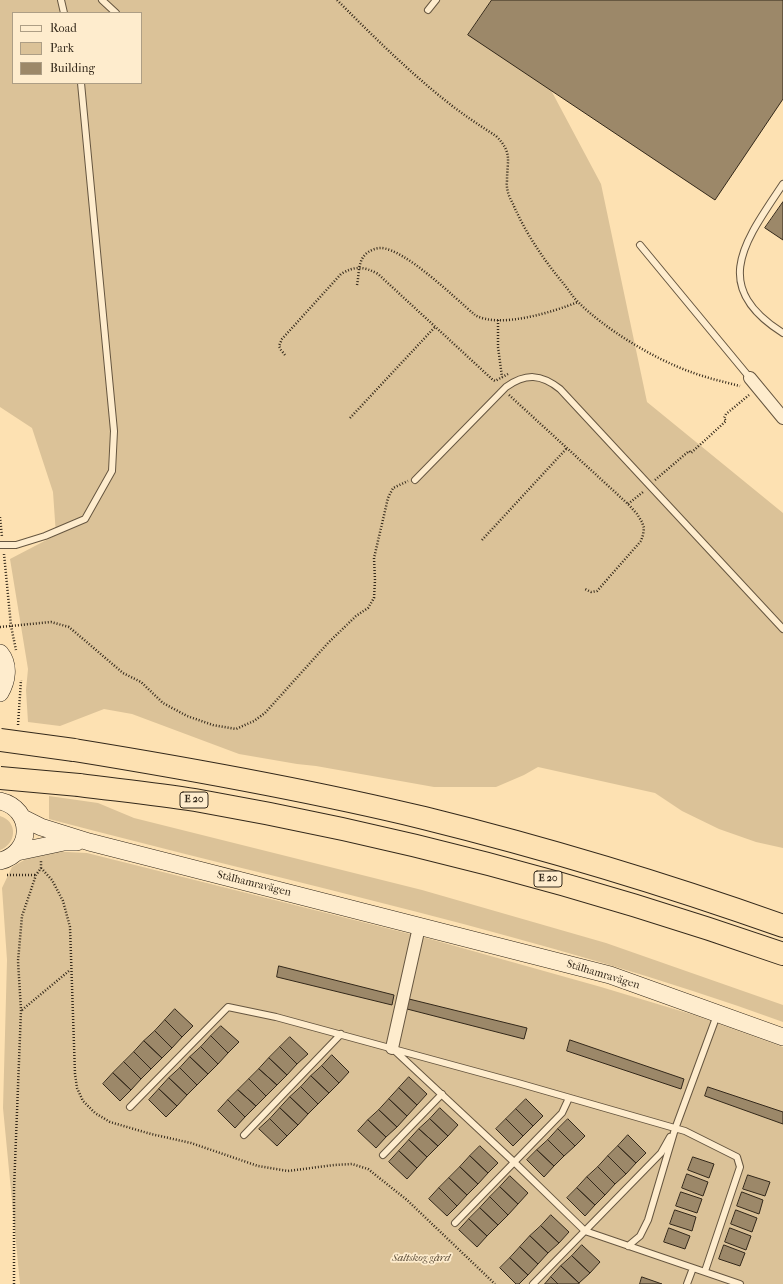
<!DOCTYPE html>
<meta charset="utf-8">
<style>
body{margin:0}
#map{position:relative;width:783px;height:1284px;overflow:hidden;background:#fde1b2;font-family:"IM FELL French Canon",serif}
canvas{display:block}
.legend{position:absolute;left:12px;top:12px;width:130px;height:72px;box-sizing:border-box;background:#feeccd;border:1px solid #ad9e85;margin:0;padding:5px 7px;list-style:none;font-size:12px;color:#33281a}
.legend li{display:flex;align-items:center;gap:8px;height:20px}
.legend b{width:20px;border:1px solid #ad9e85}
</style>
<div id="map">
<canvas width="783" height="1284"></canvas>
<ul class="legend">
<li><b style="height:5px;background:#feeccd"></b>Road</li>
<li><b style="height:11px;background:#dbc298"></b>Park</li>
<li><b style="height:11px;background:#9c8869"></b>Building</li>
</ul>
</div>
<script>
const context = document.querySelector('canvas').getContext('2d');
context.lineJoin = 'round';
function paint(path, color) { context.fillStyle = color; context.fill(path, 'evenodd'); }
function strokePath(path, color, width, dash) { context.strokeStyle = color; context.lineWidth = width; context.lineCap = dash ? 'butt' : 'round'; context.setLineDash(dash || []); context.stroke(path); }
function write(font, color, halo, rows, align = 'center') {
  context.font = font + ' "IM FELL French Canon",serif'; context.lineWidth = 3.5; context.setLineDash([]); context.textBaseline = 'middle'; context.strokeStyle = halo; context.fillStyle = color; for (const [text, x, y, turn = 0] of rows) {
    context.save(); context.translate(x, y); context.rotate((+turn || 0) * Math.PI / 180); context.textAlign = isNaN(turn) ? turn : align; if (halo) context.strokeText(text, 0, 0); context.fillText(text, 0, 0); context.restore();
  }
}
paint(new Path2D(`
 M0,0h503l98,184 46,218 136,111v335l-27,-6 -37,-13 -37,-18 -27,-18 -117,-26 -14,8 -28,12h-62l-118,-21 -19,-2 -58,-10 -107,-40 -28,-5 -44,17 -32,-4 -2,-32 2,-21 -18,-110 46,-24 -3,-43 -21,-64 -32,-21zM13,13h128v70h-128z
 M49,796l49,7 36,15 288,72 184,53 177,62v17c-239,-87 -489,-138 -734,-203z
 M0,816c18,5 17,28 0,34z
 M46,851l41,2 343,86 171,48 93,28 89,32v237h-763l-17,-176 4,-148 -5,-72 10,-21 14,-8z`), '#dbc298');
const building = new Path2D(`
 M492,0h291v99l-68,101 -247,-165z
 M783,202v38l-18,-12z
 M279,966l115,29 -2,10 -115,-28z
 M409,999l118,29 -3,11 -117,-30z
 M175,1009l18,17 -11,11 -17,-17z
 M165,1020l17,17 -10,11 -17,-17z
 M221,1026l18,16 -11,11 -17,-17z
 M155,1031l17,17 -10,10 -18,-17z
 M211,1036l17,17 -10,11 -17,-17z
 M290,1037l18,17 -11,10 -17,-17z
 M570,1040l114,39 -3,10 -114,-38z
 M144,1041l18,17 -11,11 -17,-17z
 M201,1047l17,17 -10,10 -18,-17z
 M280,1047l17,17 -10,11 -18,-17z
 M134,1052l17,17 -10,10 -17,-17z
 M332,1055l17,17 -10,11 -17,-17z
 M190,1057l18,17 -11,11 -17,-17z
 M269,1058l18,17 -10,10 -18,-16z
 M124,1062l17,17 -10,11 -18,-17z
 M322,1066l17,17 -10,10 -18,-17z
 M180,1068l17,17 -10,10 -18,-17z
 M259,1069l18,16 -11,11 -17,-17z
 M113,1073l18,17 -11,11 -17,-17z
 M311,1076l18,17 -11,11 -17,-17z
 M409,1077l18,17 -10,11 -18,-17z
 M169,1078l18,17 -10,11 -18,-17z
 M249,1079l17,17 -10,10 -18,-16z
 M301,1087l17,17 -10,10 -18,-17z
 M708,1087l75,25v12l-78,-28z
 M399,1088l18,17 -10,11 -18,-17z
 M159,1089l18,17 -11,11 -17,-17z
 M238,1090l18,16 -11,11 -17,-17z
 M290,1097l18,17 -10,11 -18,-17z
 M389,1099l18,17 -10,11 -18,-17z
 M526,1099l17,17 -10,10 -17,-17z
 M228,1100l17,17 -10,11 -17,-17z
 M280,1108l18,17 -11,11 -17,-17z
 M440,1108l18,17 -10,11 -18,-17z
 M516,1109l17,17 -10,10 -17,-17z
 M379,1110l18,17 -11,10 -18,-17z
 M270,1119l17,17 -10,10 -18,-17z
 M430,1119l18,17 -10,10 -19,-17z
 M506,1119l17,17 -10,10 -17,-17z
 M568,1119l17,17 -10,10 -17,-17z
 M368,1120l18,17 -10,11 -18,-17z
 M419,1129l19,17 -11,11 -18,-17z
 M558,1129l17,17 -11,10 -16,-16z
 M628,1135l18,18 -10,10 -18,-17z
 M409,1140l18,17 -10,11 -18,-17z
 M548,1140l16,16 -10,10 -17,-16z
 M480,1146l18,17 -10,10 -18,-17z
 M618,1146l18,17 -10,11 -18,-18z
 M537,1150l17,16 -10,11 -17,-17z
 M399,1151l18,17 -10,11 -18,-17z
 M470,1156l18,17 -10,11 -18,-17z
 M608,1156l18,18 -11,10 -17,-17z
 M693,1157l21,7 -5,14 -21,-8z
 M460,1167l18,17 -11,11 -18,-17z
 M598,1167l17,17 -10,11 -18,-18z
 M687,1174l21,8 -5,14 -21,-8z
 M748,1175l22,7 -5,14 -22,-7z
 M510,1176l18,17 -10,11 -18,-17z
 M587,1177l18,18 -10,10 -18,-17z
 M449,1178l18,17 -10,11 -18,-18z
 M500,1187l18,17 -10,11 -18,-18z
 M439,1188l18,18 -10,10 -18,-17z
 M577,1188l18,17 -10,11 -18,-18z
 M681,1192l21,7 -5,14 -21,-7z
 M742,1192l21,8 -4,14 -22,-8z
 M490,1197l18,18 -10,10 -18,-17z
 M480,1208l18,17 -11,11 -18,-17z
 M675,1210l21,7 -4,14 -22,-7z
 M736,1210l21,8 -5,14 -21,-8z
 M551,1215l18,17 -10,11 -18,-17z
 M469,1219l18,17 -10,11 -18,-17z
 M541,1226l18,17 -11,10 -18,-17z
 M669,1228l21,8 -5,13 -21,-7z
 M730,1228l21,8 -5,14 -21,-8z
 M530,1236l18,17 -10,11 -18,-17z
 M582,1245l18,17 -10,11 -18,-17z
 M724,1245l21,8 -5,13 -21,-7z
 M520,1247l18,17 -10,11 -18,-17z
 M572,1256l18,17 -11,10 -18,-17z
 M510,1258l18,17 -9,9h-3l-16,-16z
 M561,1266l18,17v1h-21l-7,-7z
 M551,1277l7,7h-13z
 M642,1277l20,7h-22z`);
paint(building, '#9c8869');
strokePath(building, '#33281a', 1);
const lane = new Path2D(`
 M61,0l3,13
 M102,0l14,13
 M428,10l8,-10
 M783,184c-37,56 -75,102 0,149
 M640,245l110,133
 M415,480l91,-93c20,-14 35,-13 54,2l223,240
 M0,545h16l29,-9 40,-17 27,-48 2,-40 -33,-348
 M393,1049l121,113 71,69 155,53
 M130,1107l98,-100 48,10 242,66 167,48 52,26 3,10 -35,104
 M244,1135l97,-101
 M383,1155l59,-61
 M455,1223l107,-110 7,-15
 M628,1246l12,-10 8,-16 27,-91 42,-114
 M533,1284l128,-131 9,-16
 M687,1284l6,-16`);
const street = new Path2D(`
 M750,378l33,40
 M392,1048l27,-121`);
const secondary = new Path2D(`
 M0,653c10,12 7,28 0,40
 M0,801c34,8 33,52 0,60
 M23,818l18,9 48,15 521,133 173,62
 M17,852l47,-10h13`);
const highway = new Path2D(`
 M74,750c117,19 234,40 350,68 121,30 241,66 359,108
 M79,785c39,5 78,9 116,15 200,35 396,87 588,154`);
strokePath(lane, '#665640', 8);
strokePath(street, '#665640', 14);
strokePath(secondary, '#33281a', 18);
strokePath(highway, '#33281a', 24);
strokePath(new Path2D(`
 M337,0c35,35 70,70 109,101 16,13 33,24 50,35 17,17 11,24 11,45 -1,8 2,16 6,23 12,28 30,55 50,79 5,6 9,13 15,19 27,27 76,57 113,70 16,6 33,10 49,14
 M357,285c2,-9 1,-22 7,-29 4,-5 11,-8 17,-8 24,1 74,50 94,67 24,14 78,-3 103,-13
 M498,320v27l4,30
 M285,355l-4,-5 -2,-4 3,-7 59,-65c13,-8 23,-8 37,0l115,106 2,1 13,-7
 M509,395l119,109 9,10 5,8 2,6 -1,7 -2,6 -44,50 -6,1 -6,-3
 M350,418l85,-91
 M655,480l34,-29 2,2 35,-32 -2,-3 2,-4 23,-19
 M628,504l15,-12
 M0,517l2,20
 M482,540l85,-92
 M4,554l7,72 5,24
 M0,627l51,-5 18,5 54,46 18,9 22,21 24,13 26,9 23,4 18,-8 11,-8 63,-70 28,-27 12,-8 6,-10 1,-18 -1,-22 14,-60 5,-10 15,-7
 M18,725l3,-45
 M41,868l11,12 11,21 7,26 5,147 2,14 6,13 12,12 15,9 41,12 40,9 67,23 30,5 46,-6 18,-1 16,5 39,31 88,84
 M7,875h29
 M22,1010l48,-40
 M14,1284v-95l7,-179 -3,-49 4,-45 14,-41 5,-7v-7`), '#33281a', 2.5, [1, 2]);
strokePath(lane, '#feeccd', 6);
strokePath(street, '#feeccd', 12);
strokePath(secondary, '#feeccd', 17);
strokePath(highway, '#fde1b2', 22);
const highwayBridge = new Path2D(`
 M0,740l74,10
 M0,778l79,7`);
strokePath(highwayBridge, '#33281a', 24, []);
strokePath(highwayBridge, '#fde1b2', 22);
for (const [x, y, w] of [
 [194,800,28],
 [548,879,28]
]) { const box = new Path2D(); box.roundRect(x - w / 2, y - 8, w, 16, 3); context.fillStyle = '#feeccd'; context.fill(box); strokePath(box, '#33281a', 1); }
write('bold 10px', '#33281a', null, [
 ["E 20",194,800],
 ["E 20",548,879]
]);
write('11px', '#33281a', '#feeccd', [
 ["Stålhamravägen",254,884,14],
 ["Stålhamravägen",603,975,17]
]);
write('italic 11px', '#5d4e3a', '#feeccd', [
 ["Saltskog gård",421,1258]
]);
</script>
